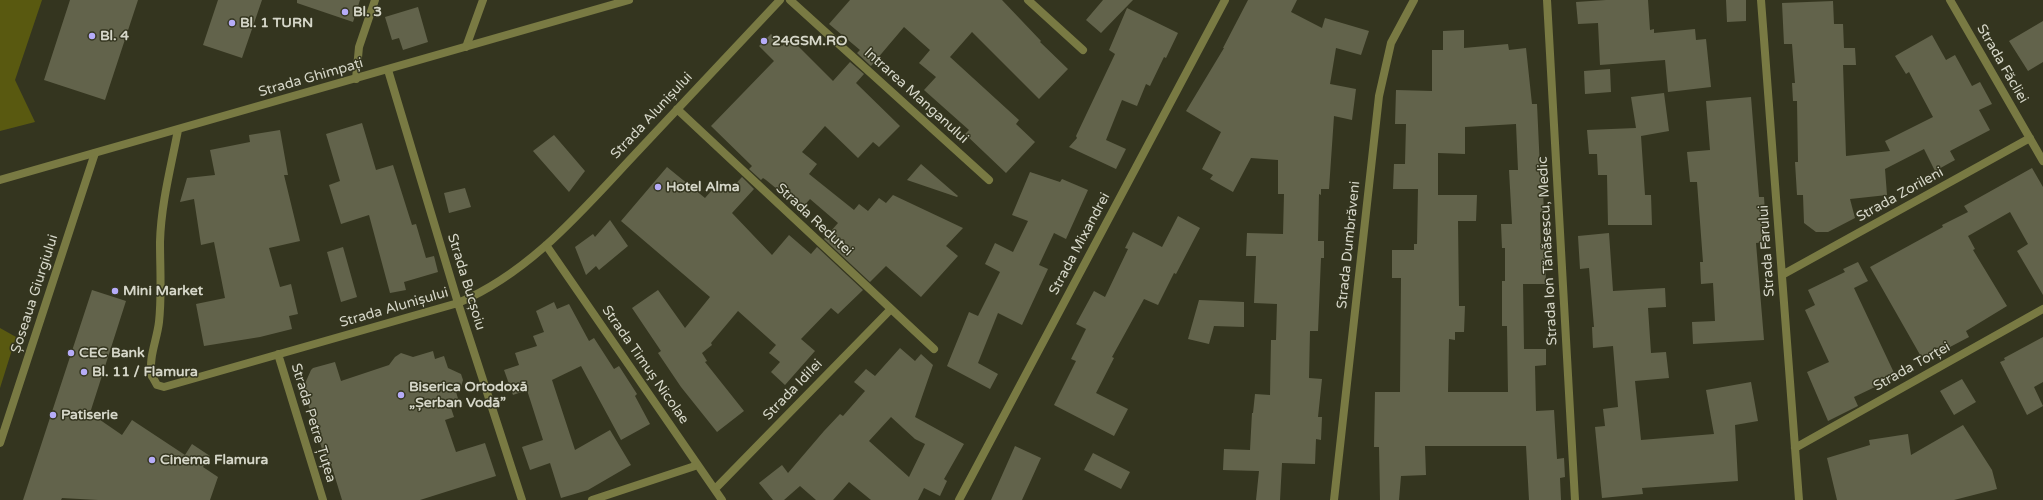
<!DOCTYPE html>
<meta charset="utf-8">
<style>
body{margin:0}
canvas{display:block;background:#34351f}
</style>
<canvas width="2043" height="500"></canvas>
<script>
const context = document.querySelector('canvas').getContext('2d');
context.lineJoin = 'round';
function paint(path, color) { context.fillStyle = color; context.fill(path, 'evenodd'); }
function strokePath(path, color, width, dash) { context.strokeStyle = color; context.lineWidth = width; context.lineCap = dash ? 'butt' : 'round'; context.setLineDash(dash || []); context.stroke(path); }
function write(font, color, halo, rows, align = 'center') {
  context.font = font + ' "Varela Round",sans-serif'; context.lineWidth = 3; context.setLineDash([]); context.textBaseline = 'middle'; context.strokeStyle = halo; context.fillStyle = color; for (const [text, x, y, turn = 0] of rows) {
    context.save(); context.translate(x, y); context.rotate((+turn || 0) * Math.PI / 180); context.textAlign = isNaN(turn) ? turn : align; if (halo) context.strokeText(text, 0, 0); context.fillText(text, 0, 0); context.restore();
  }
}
paint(new Path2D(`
 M0,0h42l-27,80 20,42 -35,9z
 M0,328l16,9 -16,51z`), '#595910');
paint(new Path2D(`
 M70,0h68l-33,100 -61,-20z
 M218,0h44l-20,58 -39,-13z
 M297,0h63l-7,22 -56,-19z
 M850,0h152l39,41 -1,1 28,27 -29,30 -67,-67 -22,25 69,63 -3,4 19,18 -29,31 -41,-39 4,-4 -45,-40 12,-13 -17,-14 11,-13 -26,-23 -33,39 -14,-13 3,-3 -31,-26z
 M1103,0h30l-32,33 -15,-13z
 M1248,0h49l-6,12 31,16 3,-10 44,13 -8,24 -25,-7 -6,36 26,5 -4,31 -18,-4 -5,73h-8v6l-2,-1 -1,47h6v17h-3l-3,73h-8l-1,47 13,1 -4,38h4l-1,23 -5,-1 -1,25 -33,-1 -2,37h-24l3,-29 -36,-1 1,-21 26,1 2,-37h1l2,-19 15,1 1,-55h5l1,-36 -23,-1 2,-47h-10l1,-23 36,1 1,-40h-6v-34l-27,-2 -18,34 -23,-13 3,-4 -11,-6 19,-37 -35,-21 38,-63h-1z
 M1606,0h42l2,30 4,-1v4l41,-4 1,11 10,-1 5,48 -43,5 -3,-32 -65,5 -2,-42 -20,1 -2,-22z
 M1726,0h20v21l-19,1z
 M1833,1l1,23h9l1,24h11l1,17h-13l3,91 44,-5 -5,-10 48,-24 -24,-45 -3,2 -11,-18 37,-21 14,25 9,-5 17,31 8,-4 12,22 -13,6 11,20 -40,21 5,9 -20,11 -11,-22 -39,20 2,26 -37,4 5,19 -27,14h-12l-12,-9 -1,-28h-6l-2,-33h3l-1,-61h-4l-1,-18h3l-3,-39h-8l-2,-41z
 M418,7l10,35 -25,8 -4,-12 -7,2 -7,-23z
 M1127,8l51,25 -12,25 -2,-1 -14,29 -4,-2 -9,22 -15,-6 -16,40 20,9 -10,20 -47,-22 8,-9 -1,-2 39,-82 -6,-4z
 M2043,21v41l-15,9 -19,-30z
 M1464,30v18l44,-4 1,6 17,-2 6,56h5l3,65h2l2,43h-4l1,37h4l1,35h-23l1,65h22v16l-11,1 1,45 18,-1 3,49 7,-1 1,19 -5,1 1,22h-32l-3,-54h-101l1,29 -25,1 -2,24h-19l-1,-53h-5l1,-55h25l1,-114h-9v-28h22v-6h3l1,-55h-25l1,-25h11l1,-40h-11l1,-34 36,1v-41h11v-19zM1516,124l2,46h-9l3,54h-11l1,24h3v33h-3v45h5l1,66h-60l1,-53 6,1v-8h9l1,-26h-6l-1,-85h18l1,-26h-39v-42l27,1v-27z
 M771,34l11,12 8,-8 43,43 17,-19 14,12 -8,9 44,43 -21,21 -6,-5 -15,16 -33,-32 -23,26 15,12 -8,10 45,36 5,-6 9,7 11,-13 7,5 7,-8 70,33 -17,18 12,10 -37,41 -35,-31 -16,16 -46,-43 14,-16 -28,-24 -9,10 -35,-29 -3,-2 -2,2 -12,-11 3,-3 -41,-40 63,-65 -15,-15z
 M1610,69l1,23 -26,2 -1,-23z
 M1664,93l5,38 -28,5 4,59h6l1,30h-44l-1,-50h-9l-1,-21h-8l-2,-24 49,-2 -5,-31z
 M1751,97l8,100h5l3,45 -11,1 8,97 -71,4 -1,-22 23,-1 -2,-38 -12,1 -1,-22h3l-6,-80h-7l-3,-30 23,-2 -4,-49z
 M362,123l14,47 17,-5 19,60 4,-1 10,34 8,-2 4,16 -34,10 2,8 -16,3 -21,-78 -28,9 -12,-39 11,-4 -14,-47z
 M280,130l8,45h-4l16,66 -31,7 11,39 11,-3 7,30 -9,2 3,13 -32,8 -56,9 -8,-42 29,-6 -11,-56 -13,3 -7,-46 -14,3 7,-24 28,-3 -5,-25 40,-8 -1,-7z
 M554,135l31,36 -16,21 -36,-41z
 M921,164l37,32 -1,1 -50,-17z
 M667,167l38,31 15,-17 10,9 12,-13 12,12 -22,24 40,42 17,-20 22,19 6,-7 46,43 -25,24 -7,-6 -30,31 14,12 -30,34 -14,-13 9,-10 -11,-9 7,-8 -38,-34 -27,32 1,2 -10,8 5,8 -2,1 39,49 -27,21 -36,-45 -23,-34 3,-2 -29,-43 26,-18 27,38 25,-31 -89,-76z
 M2032,168l11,19v108l-26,-44 11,-7 -18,-32 -42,24 7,13 -2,1 34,56 -41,25 3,6 -19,10v-2l-27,15 -53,-93 73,-40 -1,-2 26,-13 -4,-6z
 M1030,172l30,10 2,-3 26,11 -22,49 -12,-6 -15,32 9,4 -26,56 -24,-12 -20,50 20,11 -8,15 -43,-23 22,-54 9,4 22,-44 -15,-8 10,-21 18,9 15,-31 -16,-6z
 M465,188l6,19 -22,6 -5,-20z
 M1178,216l22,12 -24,46 -2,-1 -16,32 -14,-6 -32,58 2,1 -18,35 32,16 -14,27 -60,-31 22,-44 -5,-2 15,-30 -10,-5 18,-33 11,6 23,-48 -3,-1 8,-16 29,15z
 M610,220l18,26 -29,24 -3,-4 -10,9 -11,-28 18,-13 2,3z
 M1609,233l4,58 52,-3 1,19 -18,1 3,45 15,-1 3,26 -34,3 6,59 73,-6 -8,-44 45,-8 7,39 -23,4 3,56 -96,7 1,6 -41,4 -7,-71 10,-1 -2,-17 15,-2 -5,-61 -20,2 -1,-21h2l-5,-59 -9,1 -2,-33z
 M343,247l14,50 -16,5 -14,-50z
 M1858,262l10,19 -14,7 42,89 -42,20 4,9 -30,15 -21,-49 22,-10 -24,-52 10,-5 -7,-15 37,-18 -2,-3z
 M92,290l34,11 -36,112 32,22 10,-15 53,35 7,-11 18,12 -7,11 15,10 -8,23h-112l-36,-2 -1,2h-38z
 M1199,300l45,2v25l-30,-1 -5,18 -21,-5z
 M554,302l3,7 12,-5 20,37 5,-3 20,31 5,-3 18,28 -2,2 15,28 -29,16 -40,-74 -29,14 23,70 35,-20 21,35 -43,25 -27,8 -11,-35 -20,7 -8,-23 21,-7 -16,-50 -14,5 -9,-25 15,-5 -4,-12 22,-7 -4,-10 11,-4 -8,-21z
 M2043,337v45l-9,5 9,19 -16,9 -27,-53 5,-2 -1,-2z
 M900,348l15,13 6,-7 12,11 -18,52 49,27 -20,35 3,2 -7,15 -16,-8 -6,12h-47l-22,-18 -16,18h-17l-16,-14 -16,14h-11l-14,-17 23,-18 6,8 36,-42 16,-17 3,2 22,-25 -11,-9 12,-13 9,7zM891,417l24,22 10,5 -16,33 -40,-36z
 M433,351l2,8 9,-3 4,12 13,6 2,6 -2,7 -5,5 4,13 -9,3 3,9 -9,3 11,32 29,-9 11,33 -76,24h-78l-11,-36 -4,1 -24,-77 8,-18 2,-2 22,-6 6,19 48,-16 6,-8 6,-4 12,4z
 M1962,379l14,23 -22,13 -14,-24z
 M1963,425l29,45 5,19 -43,11h-117l-10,-42 43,-13 -1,-5 39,-6 3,21z
 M1015,446l26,12 -19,42h-31z
 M1093,453l37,19 -9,17 -37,-19z`), '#62634b');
strokePath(new Path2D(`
 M466,47l17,-47
 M356,79l3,-32 16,-47
 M152,376c-4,-18 5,-36 7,-54 3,-27 1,-53 1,-80 1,-38 11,-75 18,-112
 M0,443l95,-290`), '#797a43', 8);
strokePath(new Path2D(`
 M790,0l199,180
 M1028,0l55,50
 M1547,0l28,500
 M1761,0l38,500
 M1950,0l93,161
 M388,70l70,233 64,197
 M677,109l257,240
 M546,245l176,255
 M1782,275l248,-137
 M278,354l45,146
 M152,376l5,9 7,2 294,-84c74,-31 127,-96 181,-153 47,-50 94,-100 141,-150
 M1795,448l248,-139
 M715,489l175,-179
 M592,500l106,-35
 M959,500l266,-500
 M1334,500l45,-404 12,-53 23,-43`), '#797a43', 8);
strokePath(new Path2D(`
 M0,180l629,-180`), '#797a43', 8);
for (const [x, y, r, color] of [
 [345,12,4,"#b6acf8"],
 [232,23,4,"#b6acf8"],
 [92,36,4,"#b6acf8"],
 [764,41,4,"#b6acf8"],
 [658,187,4,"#b6acf8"],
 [115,291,4,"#b6acf8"],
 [71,353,4,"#b6acf8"],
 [84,372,4,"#b6acf8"],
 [401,395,4,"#b6acf8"],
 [53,415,4,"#b6acf8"],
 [152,460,4,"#b6acf8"]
]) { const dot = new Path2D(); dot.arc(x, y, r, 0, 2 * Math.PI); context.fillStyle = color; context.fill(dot); strokePath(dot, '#34351f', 1.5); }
write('bold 14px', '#d6d7c9', '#34351f', [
 ["Bl. 3",353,12],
 ["Bl. 1 TURN",240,23],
 ["Bl. 4",100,36],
 ["24GSM.RO",772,41],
 ["Hotel Alma",666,187],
 ["Mini Market",123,291],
 ["CEC Bank",79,353],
 ["Bl. 11 / Flamura",92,372],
 ["Biserica Ortodoxă",409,387],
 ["„Șerban Vodă”",409,403],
 ["Patiserie",61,415],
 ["Cinema Flamura",160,460]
], 'left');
write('14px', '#d6d7c9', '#34351f', [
 ["Strada Făcliei",2002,64,60],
 ["Strada Ghimpați",311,78,-16],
 ["Intrarea Manganului",916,96,42],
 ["Strada Alunișului",652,116,-47],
 ["Strada Zorileni",1900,195,-29],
 ["Strada Redutei",814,220,43],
 ["Strada Mixandrei",1080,244,-62],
 ["Strada Dumbrăveni",1349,245,-84],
 ["Strada Ion Tănăsescu, Medic",1548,251,-93],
 ["Strada Farului",1767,251,-94],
 ["Strada Bucșoiu",466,282,73],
 ["Șoseaua Giurgiului",35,294,-72],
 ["Strada Alunișului",394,308,-16],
 ["Strada Timuș Nicolae",645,365,55],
 ["Strada Torței",1912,367,-29],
 ["Strada Idilei",793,390,-46],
 ["Strada Petre Țuțea",313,423,73]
]);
</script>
